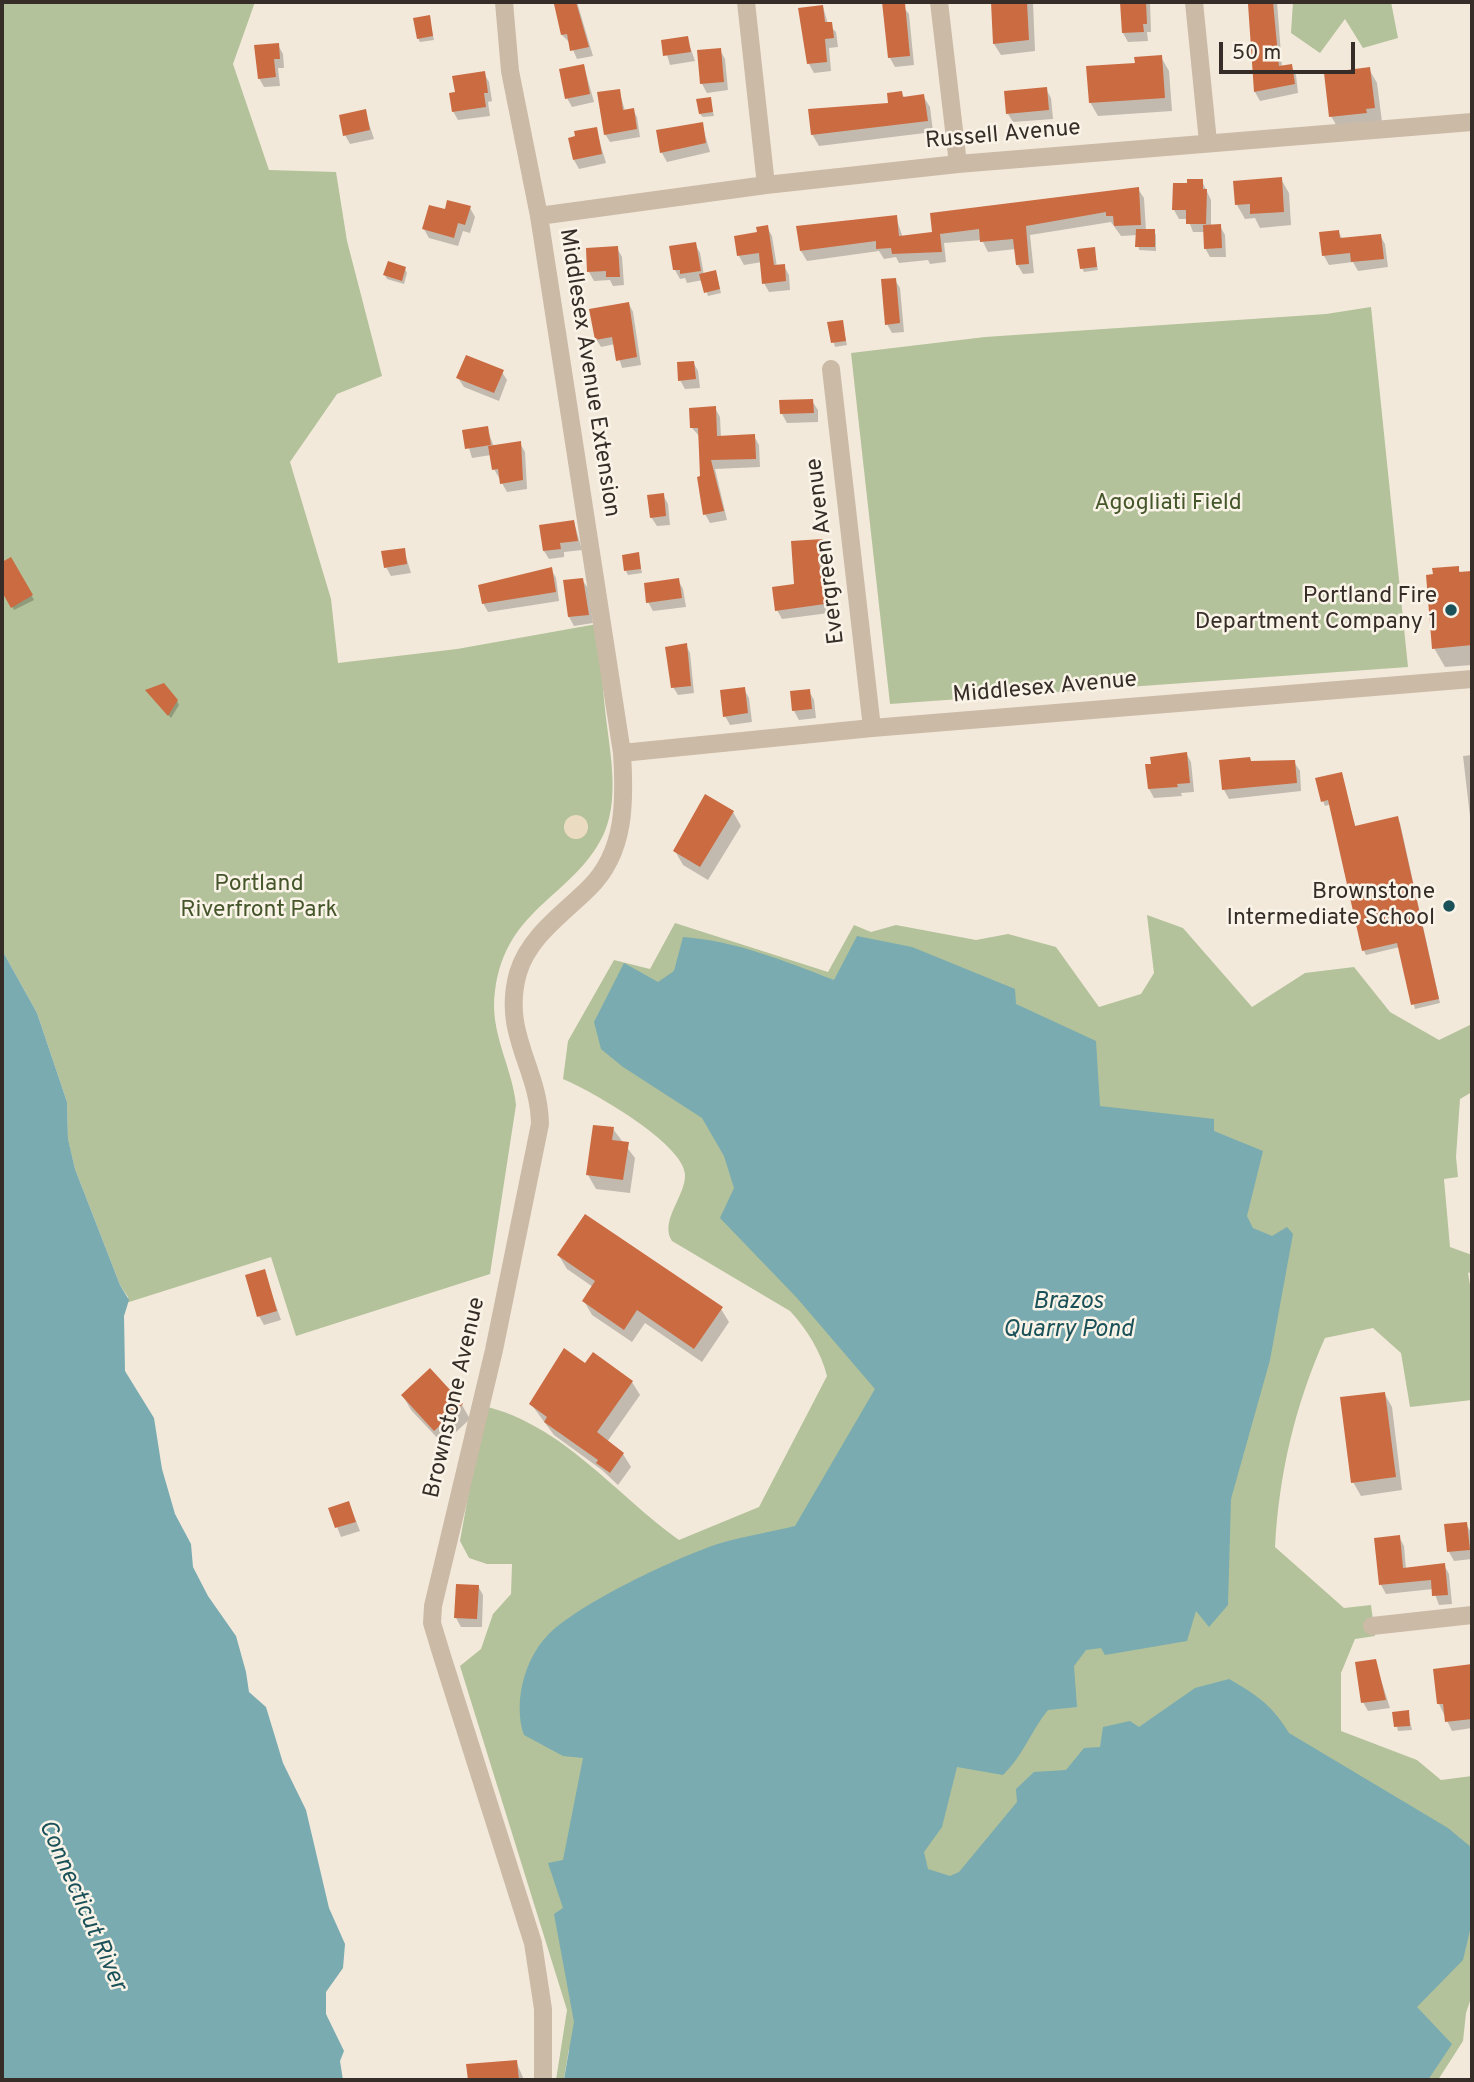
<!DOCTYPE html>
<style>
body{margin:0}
#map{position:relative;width:1474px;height:2082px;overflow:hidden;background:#f3e9db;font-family:Overpass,sans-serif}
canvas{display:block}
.frame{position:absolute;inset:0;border:4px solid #372d28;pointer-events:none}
.scale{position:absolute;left:1219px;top:42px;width:136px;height:32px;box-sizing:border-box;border:4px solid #372d28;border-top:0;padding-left:9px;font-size:21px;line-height:24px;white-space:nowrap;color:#372d28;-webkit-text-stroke:5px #faf3e8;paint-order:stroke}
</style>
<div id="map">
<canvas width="1474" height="2082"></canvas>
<div class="frame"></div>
<div class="scale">50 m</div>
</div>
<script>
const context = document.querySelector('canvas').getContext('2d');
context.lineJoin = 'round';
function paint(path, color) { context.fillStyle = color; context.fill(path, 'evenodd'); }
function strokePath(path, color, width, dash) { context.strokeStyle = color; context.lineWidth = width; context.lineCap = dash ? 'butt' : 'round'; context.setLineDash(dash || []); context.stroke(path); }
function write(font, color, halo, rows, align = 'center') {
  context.font = font + ' Overpass,sans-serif'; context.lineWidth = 5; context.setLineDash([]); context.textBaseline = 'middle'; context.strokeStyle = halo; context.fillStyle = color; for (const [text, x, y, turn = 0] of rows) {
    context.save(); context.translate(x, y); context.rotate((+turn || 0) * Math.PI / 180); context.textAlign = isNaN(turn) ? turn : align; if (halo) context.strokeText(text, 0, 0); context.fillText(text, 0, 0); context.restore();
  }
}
paint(new Path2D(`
 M2,2h253l-22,62 36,106 67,2 11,69 35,135 -45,18 -47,68 41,137 7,64 119,-14 140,-25c4,29 5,57 8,85 4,39 15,85 0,122 -28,65 -99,74 -110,160 -6,41 17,75 21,114l-26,169 -194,62 -25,-79 -145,46 2,-6 -8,-12 -45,-116 -7,-29 -1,-38 -30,-89 -35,-63z
 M1293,2h98l7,36 -35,10 -18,-29 -25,34 -29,-20z
 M1371,307l37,360 -518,37 -39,-351 134,-16 341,-23z
 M1147,915l36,13 69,79 53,-34 49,-6 36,45 49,28 33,-16v68l-12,7 -4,58 2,20 -14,2 6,68 22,8v17l-4,1 4,24v103l-62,7 -9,-54 -28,-25 -48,10c-30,67 -46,136 -50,209l69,61 27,-3 4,31 -20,3 -14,34v58l76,29 24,20 31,-4v219l-6,18 -3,28 -25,39h-869v-31l-5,29 3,2h-11l11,-70 -107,-344 21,-17 12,-35 18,-20 1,-30h-25l-18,-6 -9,-17 24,-135c79,19 131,88 195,134l80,-33 68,-131c-6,-24 -20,-47 -37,-65l-118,-70c-13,-20 14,-45 13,-67 -2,-31 -95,-84 -122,-95l5,-38 46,-81 36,9 25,-46 153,49 26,-47 17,7 25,-7 80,15 32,-6 48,13 43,60 42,-13 13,-21z`), '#b3c29a');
paint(new Path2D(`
 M564 827a12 12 0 1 1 24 0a12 12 0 1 1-24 0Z`), '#ebdbc1');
paint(new Path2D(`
 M857,936l55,11 103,42 1,15 80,37 4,65 114,13v12l49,20 -16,65 6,12 19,8 15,-9 6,7 -23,126 -39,139 -3,106 -19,22 -13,-16 -9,30 -82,14 -4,-7 -15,2 -12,16 3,41 -29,3c-17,21 -25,46 -45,65l-46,-8 -15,60 -18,25 4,17 22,7 9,-4 58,-70 -1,-13 18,-17 32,-2 18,-22 16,-1 3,-20 27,-6 9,6 56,-39 34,-9c29,17 42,25 60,54l159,95 24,20v74l-9,38 -46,47 35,37 -24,36 -864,-1 10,-57 -20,-108 9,-6 -15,-45 15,-3 20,-102 -20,-2 -39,-21c-11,-31 0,-75 23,-99 30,-32 132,-80 174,-93 24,-7 49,-11 74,-17l80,-137 -78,-91 -77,-80 14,-30 -10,-32 -22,-38 -79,-51 -22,-18 -7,-27 30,-59 34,19 16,-11 9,-34c54,4 101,24 151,43z
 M2,950l35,63 30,89 1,37 7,30 45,116 9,15 -5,16 1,55 29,47 8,51 13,45 16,30 2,23 15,29 28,40 10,36 3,20 17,15 17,56 23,47 23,98 16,36 -2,24 -17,24v22l18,37 -4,10 3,19h-341z`), '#79abb1');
paint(new Path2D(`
 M556,2h21l16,54 -16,3 -7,-16 -8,-8z
 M884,2h15l10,12 5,51 -19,2 -5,-9z
 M993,2h40l2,49 -34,4 -7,-11z
 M1122,2h28l1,30h-4l1,9 -20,1 -5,-9z
 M1253,2h24l5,65 9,-1 5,9 2,18 -38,8 -5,-9 -6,-87z
 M823,7l5,17 8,8 2,15 -9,1 2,23 -17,2 -5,-9z
 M429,17l5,23 -14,2 -2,-4z
 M687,38l8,23 -25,4 -7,-24z
 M278,45l5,9 1,14h-6l2,18 -16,1 -5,-9z
 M720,50l5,9 3,31 -21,3 -5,-9z
 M1161,57l8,14 3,40 -74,5 -8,-14 47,-38z
 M584,66l10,36 -22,5 -5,-9z
 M1369,69l8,14 5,39 -43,8 -8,-14z
 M484,73l5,9 3,19 -4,1 2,14 -32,4 -5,-9 4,-17z
 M1046,89l5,9 2,21 -40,3 -5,-8z
 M619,90l6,21 8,-1 4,7 3,20 -30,5 -5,-8z
 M901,93l4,5 18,-2 7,11 3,25 -114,14 -7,-12 78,-29z
 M710,99l4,17 -11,1 -3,-3z
 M365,111l9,28 -24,5 -5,-9z
 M702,124l8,28 -43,10 -5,-9 -4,-22z
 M596,129l10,34 -27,6 -5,-9z
 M1281,179l8,14 2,32 -31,3 -5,-10 -10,1 -8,-14z
 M1202,181l9,19v26h9l5,9 1,22h-16l-5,-9v-16h-12l-5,-13h-9l-5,-9 14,-26z
 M1138,189l6,9 2,33h8l2,4v16l-17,-1 -2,-15 -16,1 -10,-14 -81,13 4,38 -11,1 -6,-10 -1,-15 -28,3 -6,-12 -38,3 2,19 -16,2 -2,-4 -29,3 -3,-6 -12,2 -5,-8 -72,10 -6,-10 95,-34 7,21 31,-4z
 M470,208l5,9 -5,16 -7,-2 -5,15 -29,-8 -5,-9z
 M767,227l5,9 5,31 7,-1 5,9 1,15 -21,2 -5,-9 -2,-21 -18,3 -5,-9 -3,-18 23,-4z
 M1338,231l5,9 37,-5 5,9 3,23 -30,4 -5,-9 -24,3 -5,-9z
 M695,244l5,9 4,22 13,1 4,17 -13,3 -5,-16 -16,3 -2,-5 -5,1 -5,-9z
 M617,248l5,9 2,28 -11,1 -3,-6 -16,1 -5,-9z
 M1094,249l4,21 -14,2 -2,-4z
 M405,269l2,4 -3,11 -17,-5 -2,-4z
 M895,280l5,8 4,44 -12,1 -5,-9z
 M629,304l4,8 8,53 -19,3 -7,-24 -14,3 -5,-8z
 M842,322l5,23 -12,2 -6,-23z
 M693,362l5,9 2,17 -15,1 -5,-9z
 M502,372l5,8 -8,21 -35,-14 -6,-9z
 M812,401l6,9v12l-31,1 -5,-9z
 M715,408l5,9 1,21 33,-2 5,9 1,22 -45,2 12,51 -17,3 -5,-9 -5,-77 -8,-9z
 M487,428l7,19 26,-4 5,9 2,37 -20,3 -13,-23 -3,-14 -19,3 -8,-27z
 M663,495l5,9 2,21 -13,1 -6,-9z
 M574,522l8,28 -18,2v5l-15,2 -5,-8z
 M822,541l5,8 1,21h-5l6,43 -47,6 -5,-9 19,-25z
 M404,550l7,23 -20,3 -5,-9z
 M638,554l4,19 -14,2 -2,-4z
 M11,559l23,41 -20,10 -12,-22v-24z
 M1458,568l3,6 11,-1v92l-27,2 -11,-19z
 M551,569l5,9 3,23 -71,11 -5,-9z
 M582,580l6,8 5,35 -19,3 -5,-9z
 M678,580l5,9 3,18 -33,4 -5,-9z
 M686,645l4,8 4,40 -16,2 -5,-8z
 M744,689l5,9 3,24 -22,3 -5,-9z
 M809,691l5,9 2,18 -17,2 -5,-9z
 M150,694l27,7 2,4 -8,13z
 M1186,753l5,9 3,30 -13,1 1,3 -28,2 -5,-9 4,-24z
 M1472,755v79l-9,-78z
 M1294,762l6,9 1,20 -72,8 -5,-9 28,-27z
 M1341,774l15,54 41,-10 3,5 40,180 -25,6 -15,-62 -34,8 -2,-4 -33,-147 -6,2 -2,-5z
 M733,812l8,14 -33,54 -25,-15 -8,-14z
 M613,1129l22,29 -5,35 -34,-4 -8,-14z
 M559,1256l162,53 8,13 -27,40 -57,-39 -13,19 -40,-27 -8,-14 9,-14 -26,-18z
 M264,1271l17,49 -17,5 -5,-9z
 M586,1365l46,17 8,13 -33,47 16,12 8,13 -13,18 -16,-15 -48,-35 -23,-31z
 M430,1370l32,35 8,14 -27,25 -32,-34 -8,-14z
 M1384,1393l8,14 10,83 -41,6 -8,-14z
 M349,1503l11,28 -19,6 -11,-28z
 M1466,1524l5,8 1,27 -18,2 -5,-9 -3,-26z
 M1399,1537l5,9 2,23 38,-4 5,9 3,30 -13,1 -6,-16 -47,5 -5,-9z
 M478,1586l5,9 -1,32h-21l-5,-9z
 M1375,1661l15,47 -22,3 -5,-9z
 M1472,1666v62l-20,3 -13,-27 -4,-33z
 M1408,1712l4,18 -14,1 -4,-18z
 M516,2061l8,19h-55l-1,-14z`), '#0003');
paint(new Path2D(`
 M576,2l13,45 -19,4 -3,-17 -6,1 -7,-31z
 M882,2l23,1 5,53 -22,2z
 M991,2h36l2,38 -36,4z
 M1120,2h26l1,22h-4l1,8 -22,1z
 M1273,2l6,64 13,-2 3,20 -41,8 -6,-88z
 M823,5l2,17h7l2,16 -9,1 2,23 -20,2 -9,-56z
 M430,15l3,21 -16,3 -4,-21z
 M688,36l3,16 -28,4 -2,-16z
 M279,43l1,16h-6l2,18 -18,2 -4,-34z
 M721,48l3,34 -24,2 -3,-34z
 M1162,55l3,43 -76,5 -3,-37 49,-3 -1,-6z
 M584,64l6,30 -25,5 -6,-30z
 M1370,67l5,41 -9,1 1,4 -38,4 -5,-44z
 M485,71l3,22h-4l2,14 -34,5 -3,-19 6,-1 -3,-16z
 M1047,87l2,23 -43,4 -2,-23z
 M620,89l3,21 11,-2 3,21 -33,6 -7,-43z
 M902,91l1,6 21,-3 4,27 -117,14 -3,-26 80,-6 -1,-10z
 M711,97l2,15 -14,2 -3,-15z
 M366,109l4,21 -27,6 -4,-21z
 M703,122l3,21 -46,10 -4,-23z
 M597,127l5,27 -29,6 -5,-22 7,-2 -1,-5z
 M1282,177l2,35 -34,2v-10l-15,1 -2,-24z
 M1187,179h16v10h4l-1,35h-20v-14h-14l1,-27h14z
 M1139,187l2,38 -27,1 -1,-10h-7v-4l-80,14 3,38 -13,1 -3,-26 -33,3 -1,-13 -39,5 2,18 -50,2 -1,-6 -15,1v-8l-76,10 -4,-25 101,-11 2,21 33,-4 -2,-19z
 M447,200l24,6 -6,19 -7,-2 -4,15 -32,-9 7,-24 16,4z
 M1221,224l1,24 -18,1 -1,-24z
 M768,225l6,40 11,-1 1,17 -24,3 -3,-31 -22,3 -3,-20 23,-4 -1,-5z
 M1136,229h19v18h-20z
 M1339,230l1,8 41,-4 3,25 -33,3 -1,-9 -28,3 -3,-24z
 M696,242l5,29 -21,3v-4h-7l-4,-24z
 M618,246l2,31h-14v-6l-19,1 -1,-24z
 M1095,247l2,20 -17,2 -3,-20z
 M388,261l18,6 -4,14 -19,-6z
 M716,270l4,19 -16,4 -5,-19z
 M896,278l4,45 -15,2 -4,-46z
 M629,302l8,55 -21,4 -4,-24 -17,3 -6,-31z
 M843,320l3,21 -15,2 -4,-21z
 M466,355l38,15 -10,23 -38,-15z
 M694,361l2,18 -18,2 -1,-19z
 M813,399l1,14 -34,1 -1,-14z
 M716,406l1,30 38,-2 1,25 -45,1 13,51 -21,4 -6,-38 3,-1 -2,-48h-8l-1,-20z
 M488,426l3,19 -26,4 -3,-19z
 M521,441l2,39 -23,4 -2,-15 -6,1 -4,-24z
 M664,493l2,23 -16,2 -3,-23z
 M574,520l4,21 -18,2 1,6 -18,2 -4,-26z
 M823,539l1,22h-5l6,43 -50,7 -3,-24 22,-3 -3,-43z
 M405,548l2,16 -23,4 -3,-17z
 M639,552l2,17 -17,2 -2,-16z
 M11,557l22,38 -22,13 -9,-16v-30z
 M1459,566v6l13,-1v74l-40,4 -6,-74 7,-1 -1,-6z
 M552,567l4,25 -74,12 -4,-19z
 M583,578l6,37 -21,2 -5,-37z
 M679,578l3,20 -36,5 -2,-20z
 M687,643l4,43 -20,2 -6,-41z
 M164,683l14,17 -10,16 -23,-26z
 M745,687l3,26 -25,4 -3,-27z
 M810,689l2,20 -20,2 -2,-20z
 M1187,752l3,31 -13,1 1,3 -30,2 -3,-25h6l-1,-7z
 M1250,757l1,4 44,-1 2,23 -75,7 -3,-30z
 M1342,772l13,54 43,-10 41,183 -28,6 -14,-62 -35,8 -34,-151 -7,2 -6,-24z
 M705,794l29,17 -34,56 -27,-16z
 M593,1125l21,2 -2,13 17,2 -6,38 -37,-5z
 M585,1214l138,93 -29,42 -57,-39 -13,20 -42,-29 13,-20 -38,-26z
 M265,1269l12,42 -20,6 -12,-42z
 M564,1348l21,15 8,-11 40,29 -36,51 27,21 -14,20 -14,-10 2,-3 -54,-38 3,-5 -18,-13z
 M430,1368l33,36 -29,27 -33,-36z
 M1385,1392l11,85 -45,6 -11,-86z
 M349,1501l7,21 -21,6 -7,-20z
 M1467,1522l3,28 -23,2 -3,-28z
 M1400,1535l3,33 42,-5 3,32 -16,1 -1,-16 -52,5 -5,-47z
 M456,1584l23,1 -2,34 -23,-1z
 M1376,1659l10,41 -25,3 -6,-41z
 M1472,1664v55l-27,3 -2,-18h-6l-4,-35z
 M1409,1710l1,16 -16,1 -2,-15z
 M517,2060l2,20h-51l-2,-16z`), '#ca6b42');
strokePath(new Path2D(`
 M504,2l6,69 29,145 83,537c3,47 4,99 -33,135 -26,26 -60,48 -71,85 -17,61 21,94 22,151l-46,226 -61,256 -1,17 10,33 91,287 10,66v71
 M746,2l20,183
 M939,2l19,162
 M1194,2l14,140
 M539,216l227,-31 192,-21 514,-42
 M831,369l41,359
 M622,753l250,-25 600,-49
 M1372,1626l100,-11`), '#cbbaa6', 18);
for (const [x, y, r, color] of [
 [1451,610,7,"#1b525a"],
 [1449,906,7,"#1b525a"]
]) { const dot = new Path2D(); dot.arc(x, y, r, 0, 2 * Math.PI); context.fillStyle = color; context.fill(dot); strokePath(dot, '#faf3e8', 2.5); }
write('23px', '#372d28', '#faf3e8', [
 ["Russell Avenue",1003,136,-5],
 ["Middlesex Avenue Extension",588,373,81],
 ["Evergreen Avenue",827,551,-97],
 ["Middlesex Avenue",1045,689,-5],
 ["Brownstone Avenue",456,1398,-77]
]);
write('23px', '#44562a', '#faf3e8', [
 ["Agogliati Field",1168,504],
 ["Portland",259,885],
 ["Riverfront Park",259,911]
]);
write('23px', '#372d28', '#faf3e8', [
 ["Portland Fire",1437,597],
 ["Department Company 1",1437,623],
 ["Brownstone",1435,893],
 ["Intermediate School",1435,919]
], 'right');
write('italic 24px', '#1b525a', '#faf3e8', [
 ["Brazos",1068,1303],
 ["Quarry Pond",1068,1331],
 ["Connecticut River",81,1906,66]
]);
</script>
